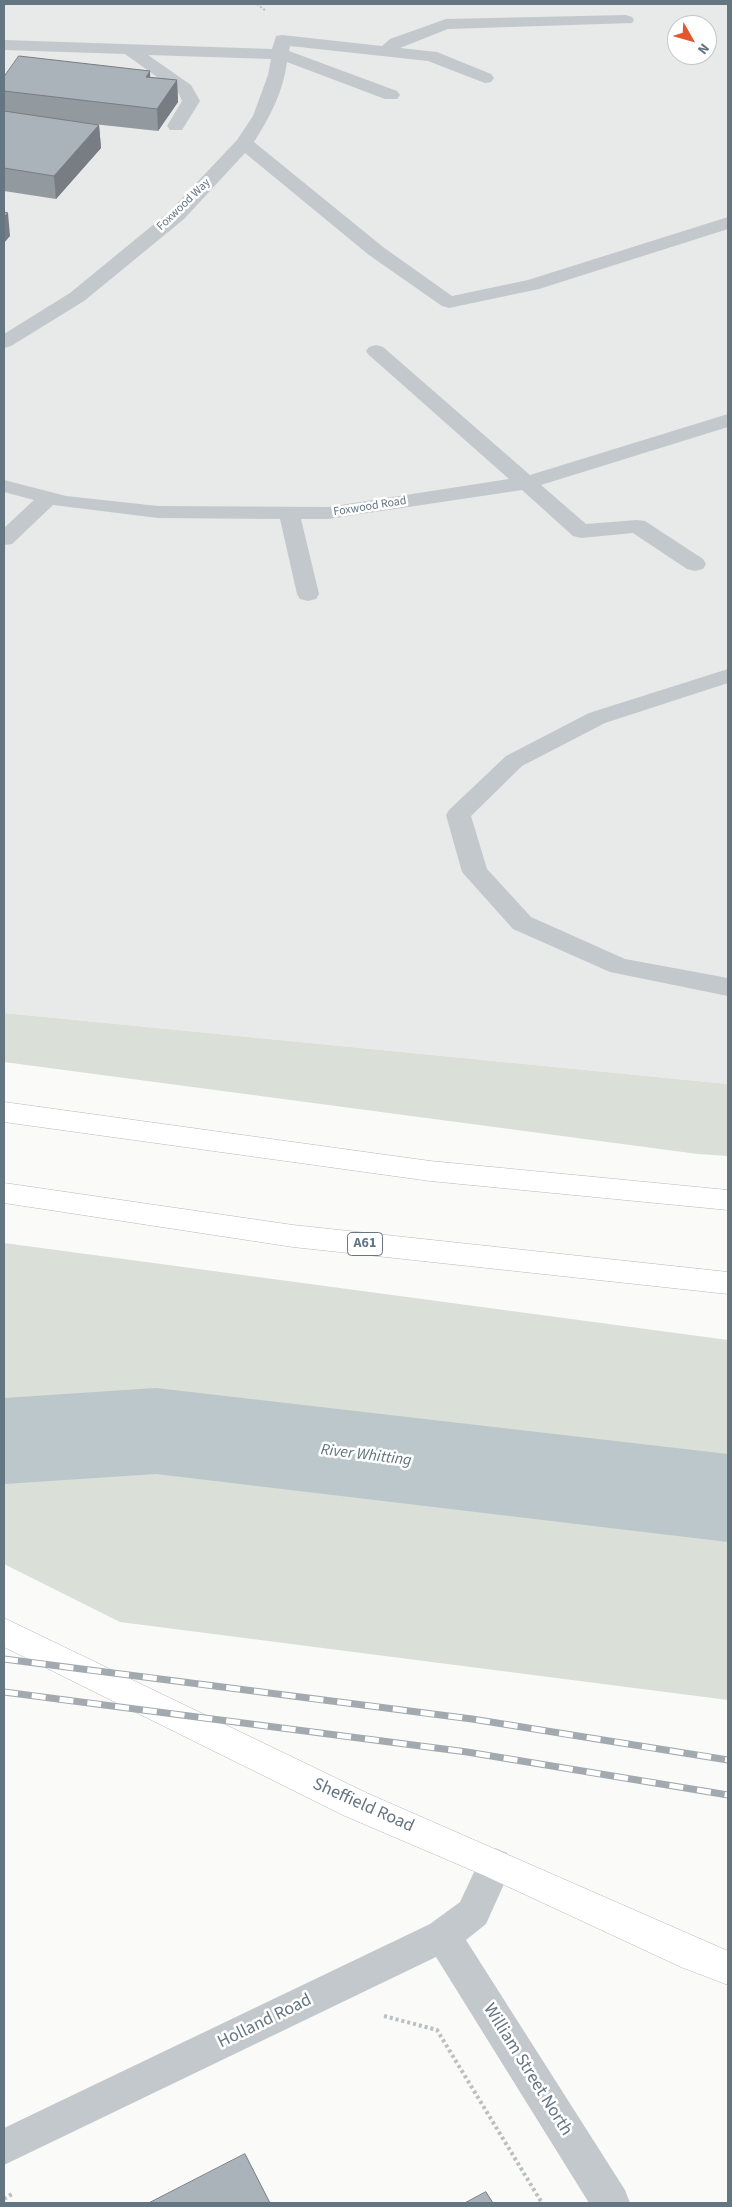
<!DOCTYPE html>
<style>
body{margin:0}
#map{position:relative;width:732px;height:2207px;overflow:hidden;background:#fafaf8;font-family:"Source Sans 3",sans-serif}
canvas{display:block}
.frame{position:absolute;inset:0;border:5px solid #657683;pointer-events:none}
.north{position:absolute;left:667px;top:15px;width:50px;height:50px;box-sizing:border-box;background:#fff;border:1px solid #c1c8cd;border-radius:50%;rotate:128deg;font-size:14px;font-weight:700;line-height:20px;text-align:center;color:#657683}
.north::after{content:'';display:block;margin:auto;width:18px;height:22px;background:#e4572e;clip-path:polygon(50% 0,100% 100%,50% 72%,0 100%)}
</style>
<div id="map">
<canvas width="732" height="2207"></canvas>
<div class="frame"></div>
<div class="north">N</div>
</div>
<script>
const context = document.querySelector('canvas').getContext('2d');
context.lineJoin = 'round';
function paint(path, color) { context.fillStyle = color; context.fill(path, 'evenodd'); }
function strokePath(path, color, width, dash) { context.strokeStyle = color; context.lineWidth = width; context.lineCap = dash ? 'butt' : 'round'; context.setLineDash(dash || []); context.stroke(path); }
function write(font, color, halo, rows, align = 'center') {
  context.font = font + ' "Source Sans 3",sans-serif'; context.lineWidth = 5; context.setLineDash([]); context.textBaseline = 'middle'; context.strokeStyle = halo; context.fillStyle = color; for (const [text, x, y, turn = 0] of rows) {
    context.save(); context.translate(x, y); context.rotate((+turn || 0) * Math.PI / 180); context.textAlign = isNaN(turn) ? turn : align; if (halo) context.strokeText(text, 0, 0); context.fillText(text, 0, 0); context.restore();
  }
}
paint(new Path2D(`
 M4,4h724v1080l-724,-71zM677,25h30v30h-30z`), '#e8e9e9');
paint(new Path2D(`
 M4,1013l724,71v72l-30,-2 -694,-92z
 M4,1243l724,97v360l-608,-78 -116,-58z`), '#dadfd7');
paint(new Path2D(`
 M156,1388l572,66v88l-572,-68 -152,10v-86z`), '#bbc7cb');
const major = new Path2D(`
 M4,1618l365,176 359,157v34l-47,-18 -198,-92 -138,-59 -341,-169z`);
const highway = new Path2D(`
 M4,1102l426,59 298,29v20l-298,-29 -426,-59z
 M4,1183l289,42 435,47v22l-435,-47 -289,-44z`);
strokePath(major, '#b5babe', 1);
strokePath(highway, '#b4b9bd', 1);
strokePath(new Path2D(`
 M257,4l9,7`), '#bbbfc2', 2, [2, 2]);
strokePath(new Path2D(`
 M384,2016l53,14 105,173
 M4,2199l8,-5`), '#bbbfc2', 4, [3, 3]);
paint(new Path2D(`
 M626,15l6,2 2,3 -2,3 -184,6 -48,19 37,4 54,22 3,4 -3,4 -6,1 -57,-22 -138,-15 -1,5 108,40 3,4 -3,4h-12l-98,-37c-4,30 -17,55 -33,80l129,105 69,49 76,-16 200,-63v12l-189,60 -90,19 -7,-2 -73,-51 -124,-102 -61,66 -100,82 -73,45 -7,2v-14l66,-41 100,-82 67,-71 16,-24 15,-41 3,-16 -123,-4 43,30 9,16 -18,29h-12l-3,-4 15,-25 -4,-9 -53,-38 -121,-4v-10l268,9 4,-13 6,-1 100,11 8,-7 56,-20z
 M376,345l7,2 147,128 198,-61v13l-187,58 45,39 51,-4 8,1 58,38 3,5 -3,5 -8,2 -8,-2 -54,-36 -52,5 -8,-2 -51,-46 -194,29h-27l18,75 -3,5 -8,2 -8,-2 -3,-5 -17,-75 -122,-1 -105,-13 -41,39 -8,1v-17l30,-28 -30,-8v-12l62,16 92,10 170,1 181,-28 -140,-124 -3,-4 3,-4z
 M728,669v14l-123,40 -83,43 -51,50 16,53 44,48 94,42 103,19v18l-118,-24 -97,-43 -51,-57 -16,-57 3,-5 57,-54 83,-43z
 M495,1848l12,5 6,11 -27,60 -20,16 159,250 5,13h-41l-153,-246 -432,208v-37l426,-204 30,-22 23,-49z`), '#c3c8cc');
paint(major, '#fff');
paint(highway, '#fff');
const rail = new Path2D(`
 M4,1659l468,60 256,41
 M4,1692l463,60 261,43`);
strokePath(rail, '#a2aab0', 7);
strokePath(rail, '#fff', 5, [14]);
paint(new Path2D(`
 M4,77h146l27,3 1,22 -20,29 -74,-8 15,2 2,23 -45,51 -52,-8z`), '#929a9f');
paint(new Path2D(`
 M150,71l1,23 -5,-17z
 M177,80l1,22 -20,29 -1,-22z
 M99,125l2,23 -45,51 -2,-23z
 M8,213l2,23 -6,7v-26z`), '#777d82');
const building = new Path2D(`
 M19,56l131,15 -4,6 31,3 -20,29 -153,-18v-14z
 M4,111l95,14 -45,51 -50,-8z
 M4,212l4,1 -4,4z
 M245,2154l25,49h-121z
 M486,2192l7,11h-28z`);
paint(building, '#aab3b9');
strokePath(building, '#777d82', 1);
write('12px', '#657683', '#fff', [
 ["Foxwood Way",184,205,-44],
 ["Foxwood Road",370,507,-9]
]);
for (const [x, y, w] of [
 [365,1244,35]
]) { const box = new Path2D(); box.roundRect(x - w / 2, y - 11.5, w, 23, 4); context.fillStyle = '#fff'; context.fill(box); strokePath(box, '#657683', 1); }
write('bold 14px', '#657683', null, [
 ["A61",365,1244]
]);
write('italic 16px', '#60757c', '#fff', [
 ["River Whitting",366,1456,7]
]);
write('18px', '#657683', '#fff', [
 ["Sheffield Road",363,1806,24],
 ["Holland Road",265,2022,-26],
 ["William Street North",527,2070,58]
]);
</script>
